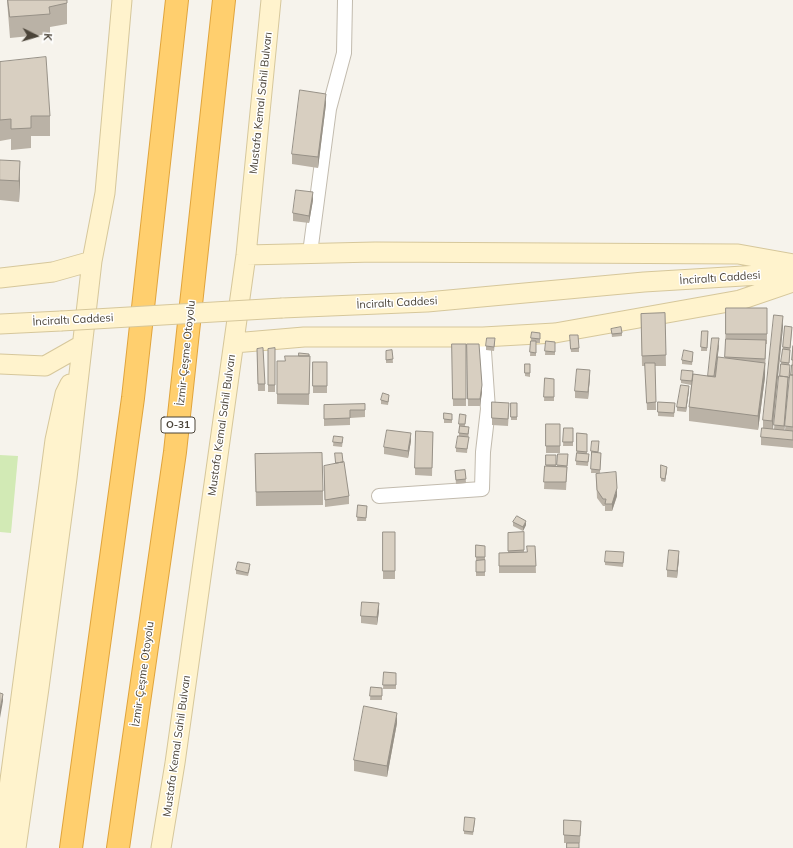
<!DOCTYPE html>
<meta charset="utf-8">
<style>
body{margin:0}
#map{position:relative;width:793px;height:848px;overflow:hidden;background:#f6f3ec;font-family:Mulish,sans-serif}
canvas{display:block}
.north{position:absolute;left:16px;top:16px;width:40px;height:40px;-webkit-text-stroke:3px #fff;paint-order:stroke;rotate:95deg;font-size:11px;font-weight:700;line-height:16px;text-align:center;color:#4b4439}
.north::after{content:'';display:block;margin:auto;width:14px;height:18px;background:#4b4439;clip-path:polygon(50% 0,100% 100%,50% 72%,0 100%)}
</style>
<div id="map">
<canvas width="793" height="848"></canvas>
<div class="north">K</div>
</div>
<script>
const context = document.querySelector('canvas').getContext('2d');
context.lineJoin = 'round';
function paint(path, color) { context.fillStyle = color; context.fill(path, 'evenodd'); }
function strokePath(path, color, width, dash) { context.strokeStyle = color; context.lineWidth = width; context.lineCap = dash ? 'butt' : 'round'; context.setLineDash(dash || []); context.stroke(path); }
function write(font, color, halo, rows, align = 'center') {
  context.font = font + ' Mulish,sans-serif'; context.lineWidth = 3; context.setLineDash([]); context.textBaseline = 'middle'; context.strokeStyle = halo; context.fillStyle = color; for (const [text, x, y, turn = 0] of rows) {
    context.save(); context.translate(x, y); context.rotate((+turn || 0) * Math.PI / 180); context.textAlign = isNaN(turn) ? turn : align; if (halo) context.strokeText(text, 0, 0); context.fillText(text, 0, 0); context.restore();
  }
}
paint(new Path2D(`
 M0,455l18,1 -7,77 -11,-1z`), '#d2eab5');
const street = new Path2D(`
 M310,253l19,-144 15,-56 1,-53
 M379,496l103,-7 1,-37 5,-43 -5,-72`);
const secondary = new Path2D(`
 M246,255l129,-3 363,2 55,10
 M0,278l53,-6 39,-11
 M282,308l145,-6 217,-20 149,-9
 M0,324l61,-3
 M234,343l70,-6h179l72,-4 185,-33 53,-18
 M0,364l45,2 37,-21
 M1,848l54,-408 10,-46 5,-10
 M16,848l23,-160 28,-210 25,-217 13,-68 17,-193
 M161,848l14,-85 71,-508 25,-255`);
const highway = new Path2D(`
 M71,848l62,-450 44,-398
 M118,848l57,-396 49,-452`);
strokePath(street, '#c2bbae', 16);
strokePath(secondary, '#d6c79b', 21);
strokePath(highway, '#e0a43c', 24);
strokePath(street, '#fff', 14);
strokePath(secondary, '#fff3cd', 19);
strokePath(highway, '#ffcf6e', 22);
const secondaryBridge = new Path2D(`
 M61,321l221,-13`);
strokePath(secondaryBridge, '#d6c79b', 21, []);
strokePath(secondaryBridge, '#fff3cd', 19);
paint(new Path2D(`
 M7,0h60v24l-17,3v7l-40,4z
 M0,62l50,54v20h-19v12l-20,2v-11l-11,2z
 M326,104l-8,64 -26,-4v-10z
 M0,160l20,21 -1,21 -19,-2z
 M313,200l-4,23 -16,-2v-8z
 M726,308h41v36h-1l-1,33 -7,53 -69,-9v-14l2,-22 -10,-2v-3l12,-6 15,2 11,-30 -3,20 9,-8z
 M665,313l1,53h-11l1,44h-9l-2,-44h-3l-1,-52z
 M785,326l7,4 -3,35 1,4 -6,61h1l6,-55 2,-29v102l-32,-3v-8l2,-9v-8l20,-93 -10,102h1z
 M611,329l11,4v3l-10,1z
 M702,331h6l-1,20h-6z
 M540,337v6h-4v13h-6l1,-18z
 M570,339l9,9v4h-8z
 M546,341l9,1v13h-10z
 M495,342l-1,9 -8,-1v-4z
 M452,344h14v62h-13z
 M467,344l15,48 -2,14h-12z
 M275,348v44h-7v-43z
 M257,349l8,35v7h-7z
 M392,350l1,13h-7v-12z
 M310,356l-1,49 -32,-1v-43h8z
 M693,356l-1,9 -10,-1v-4z
 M313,362h14v31h-14z
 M525,364h5v13l-5,-1z
 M590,377l-2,22 -13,-1v-7z
 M545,378l9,1v22h-10z
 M689,390l-3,22 -9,-1v-4z
 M389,398l-1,7 -7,-1v-4z
 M658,402l17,1 -1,14 -16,-1z
 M511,403h6v17h-6z
 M365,404v13l-15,1v7l-26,1v-21z
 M509,410l-1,16 -16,-1v-7z
 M466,415l-1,11 4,4 -2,23 -11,-1v-4l3,-12v-12z
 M452,417v6h-8v-4z
 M546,424h14v29h-14z
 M564,428h9v18h-10z
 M433,432l-1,44 -17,-1v-7z
 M577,433l10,1v20h2l-1,12 -12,-1z
 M334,436l9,4 -1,7 -9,-1z
 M411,441l-3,17 -24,-4v-7z
 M599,445l-1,8h3l-1,20h-9l1,-18h-1v-4z
 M335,453l8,9 6,34v8l-24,3 -1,-41 12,-2z
 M255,454l68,37v14l-67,1z
 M558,454h10l-2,36 -22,-1 1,-23h1v-11h10v11h1z
 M661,465l6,5 -2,12 -4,-1z
 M465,470l1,13 -10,1 -1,-13z
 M596,474l21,22 -5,15h-7v-5h-2l-6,-8z
 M358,505l9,1 -1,15h-9z
 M513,522l13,3 -3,6 -10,-5z
 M383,532h12v47h-12z
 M524,532v20h3l8,-6 1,27h-37v-20h9v-20z
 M476,545l9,1v14h-9z
 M624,556l-1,11 -18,-2v-3z
 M679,558l-2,20 -10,-1v-7z
 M485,560v16h-9v-15z
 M250,568l-2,8 -12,-2v-4z
 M379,611l-2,14 -16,-2v-7z
 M384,672l12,1v16h-13z
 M371,687l11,1v12h-12z
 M397,723l-10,54 -33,-6v-11z
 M475,821l-2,14 -9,-1v-3z
 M581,821l-1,22h-16v-8z`), '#bab2a6');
paint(new Path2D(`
 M326,94v10l-8,64v-11z
 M20,161v20l-1,21v-21z
 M313,192v8l-4,23v-7z
 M783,316v11l-11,104v-10z
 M719,338v8l-5,42v-7z
 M765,363v14l-7,53v-14z
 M590,370v7l-2,22v-7z
 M788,377v7l-4,50v-8z
 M482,385v7l-2,14v-7z
 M689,386v4l-3,22v-4z
 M411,433v8l-3,17v-7z
 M667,467v3l-2,12v-3z
 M617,488v8l-5,15v-7z
 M526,521v4l-3,6v-4z
 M679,551v7l-2,20v-7z
 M379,603v8l-2,14v-8z
 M3,694v7l-3,17v-8z
 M397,713v10l-10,54v-11z`), '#979187');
const building = new Path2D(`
 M8,0h59v3l-18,4 1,7 -40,3z
 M46,57l4,59h-19v12l-20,1v-10l-11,1v-58z
 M300,90l26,4 -8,63 -26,-3z
 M0,160l20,1 -1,20 -19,-1z
 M296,190l17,2 -4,24 -16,-3z
 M726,308h41v26h-41z
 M665,313l1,42 -24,1 -1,-42z
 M774,315l9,1 -11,105 -9,-1z
 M785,326l7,1 -2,21 -7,-1z
 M621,327l1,6 -10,1 -1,-5z
 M702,331h6l-1,17 -6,-1z
 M532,332l8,1v6l-9,-1z
 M570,335h8l1,13 -8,1z
 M487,338h8l-1,9 -8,-1z
 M712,338h7l-5,38h-6z
 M726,339l40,1 -1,19 -40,-2z
 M531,341h5v12l-6,-1z
 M546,341l9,1v10l-10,-1z
 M452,344h14v55h-13z
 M467,344h12l3,41 -2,14h-12z
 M793,346v14h-1z
 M263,348l2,36h-7l-1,-35z
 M275,348v37h-7v-36z
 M783,349l7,1 -1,13 -8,-1z
 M392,350l1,9 -7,1v-9z
 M684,350l9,2 -1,10 -10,-2z
 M299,353l10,1v2h-10z
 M285,356h25l-1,38h-32v-33h8z
 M718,357l47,6 -7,53 -69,-9 4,-33 22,3z
 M313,362h14v24h-14z
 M645,363h10l1,39 -9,1z
 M525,364h5v9h-5z
 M781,364l9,1 -1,13 -1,-1 -8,-1z
 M792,365h1v10h-2z
 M577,369l13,1 -2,22 -13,-1z
 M682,370l11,1 -1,10 -11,-1z
 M790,375h3v52l-8,-1z
 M779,376l9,1 -4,49 -10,-1z
 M545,378l9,1v18h-10z
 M681,385l8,1 -3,22 -9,-1z
 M383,393l6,2 -1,7 -7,-2z
 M492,402l17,1 -1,16 -16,-1z
 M658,402l17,1 -1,10 -16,-1z
 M511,403h6v14h-6z
 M365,404v6h-15v8l-26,1v-14z
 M444,413l8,1v6l-8,-1z
 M460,414l6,1 -1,9h-6z
 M546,424h14v22h-14z
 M460,426l9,1 -1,7 -9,-1z
 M564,428h9v14h-10z
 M762,428l31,3v9l-32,-3z
 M387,430l24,3 -3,18 -24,-4z
 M416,431l17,1 -1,36h-17z
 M577,433l10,1v18l-10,-1z
 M334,436l9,1 -1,6 -9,-1z
 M458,436l11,1 -2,12 -11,-1z
 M592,441h7l-1,11 -7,-1z
 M592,452l9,1 -1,17 -9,-1z
 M322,453l1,38 -67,1 -1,-38z
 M335,453h7l1,9 -7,1z
 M577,453l12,1 -1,8 -12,-1z
 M558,454h10l-1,12 -10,-1z
 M546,455h10v10h-10z
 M344,462l5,34 -24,4 -1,-34z
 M661,465l6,2 -2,12 -4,-1z
 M545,466l22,1 -1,15h-22z
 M465,470l1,9 -10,1 -1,-9z
 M616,472l1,16 -5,16h-7l1,-5h-3l-6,-9 -1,-16z
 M358,505l9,1 -1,12 -9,-1z
 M517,516l9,5 -3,6 -10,-5z
 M383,532h12v39h-12z
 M524,532v18l-16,1v-18z
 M476,545l9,1v11h-9z
 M527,546h8l1,20h-37v-13l28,-1z
 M669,550l10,1 -2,20 -10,-1z
 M606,551l18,1 -1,11 -18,-1z
 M485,560v12h-9v-11z
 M238,562l12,2 -2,9 -12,-3z
 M362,602l17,1 -2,14 -16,-1z
 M384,672l12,1v12h-13z
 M371,687l11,1v8h-12z
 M0,693l3,1 -3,16z
 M364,706l33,7 -10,53 -33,-6z
 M465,817l10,1 -2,14 -9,-1z
 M564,820l17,1 -1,15 -16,-1z
 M567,843h12v5h-12z`);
paint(building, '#d8cfc1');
strokePath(building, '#979187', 1);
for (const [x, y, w] of [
 [178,425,34]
]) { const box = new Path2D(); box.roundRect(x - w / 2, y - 8, w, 16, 3); context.fillStyle = '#fff'; context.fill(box); strokePath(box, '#4b4439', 1); }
write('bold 10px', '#4b4439', null, [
 ["O-31",178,425]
]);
write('11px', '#4b4439', '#fff', [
 ["Mustafa Kemal Sahil Bulvarı",261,103,-84],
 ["İnciraltı Caddesi",720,278,-4],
 ["İnciraltı Caddesi",397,303,-3],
 ["İnciraltı Caddesi",73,320,-3],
 ["İzmir-Çeşme Otoyolu",186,353,-84],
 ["Mustafa Kemal Sahil Bulvarı",222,425,-82],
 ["İzmir-Çeşme Otoyolu",143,674,-82],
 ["Mustafa Kemal Sahil Bulvarı",177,746,-82]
]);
</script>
